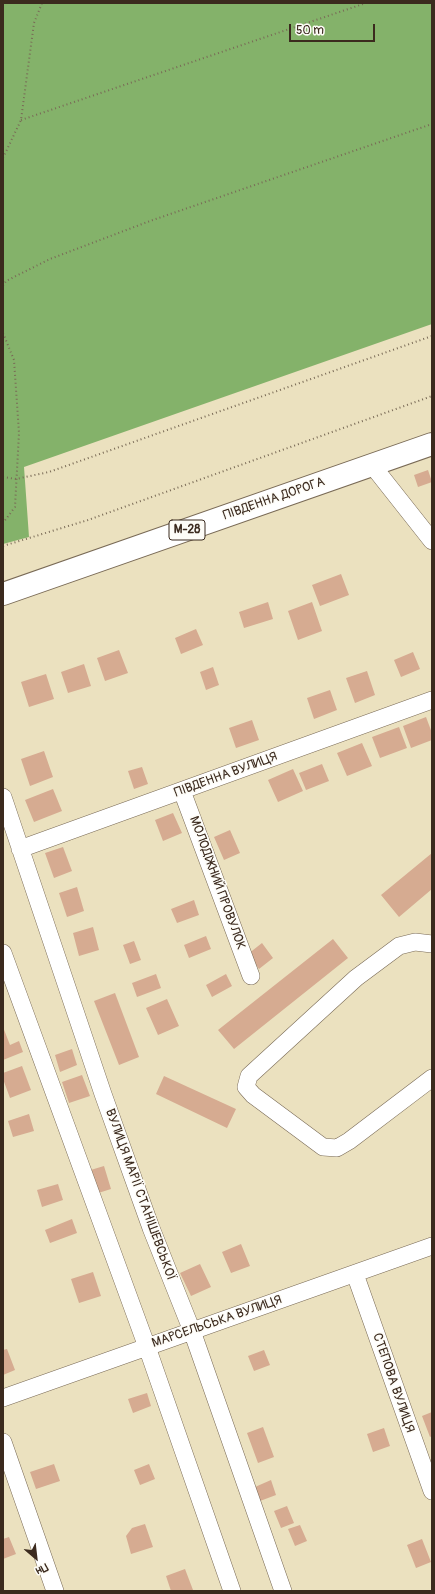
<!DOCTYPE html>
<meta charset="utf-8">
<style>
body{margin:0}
#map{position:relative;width:435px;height:1594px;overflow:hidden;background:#ebe1bf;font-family:Pangolin,sans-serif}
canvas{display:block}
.frame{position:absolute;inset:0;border:4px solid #3b2a1e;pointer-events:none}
.north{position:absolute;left:16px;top:1538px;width:40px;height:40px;-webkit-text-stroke:3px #fdfcf7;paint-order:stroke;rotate:152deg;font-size:11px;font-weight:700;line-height:16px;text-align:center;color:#3b2a1e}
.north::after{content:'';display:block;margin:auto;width:14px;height:18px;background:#3b2a1e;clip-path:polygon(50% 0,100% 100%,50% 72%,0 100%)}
.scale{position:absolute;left:289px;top:24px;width:86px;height:18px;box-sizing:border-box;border:2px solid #3b2a1e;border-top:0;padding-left:5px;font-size:12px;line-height:14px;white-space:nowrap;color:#3b2a1e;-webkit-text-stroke:3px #fdfcf7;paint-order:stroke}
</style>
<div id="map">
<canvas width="435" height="1594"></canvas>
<div class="frame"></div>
<div class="north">Пн</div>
<div class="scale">50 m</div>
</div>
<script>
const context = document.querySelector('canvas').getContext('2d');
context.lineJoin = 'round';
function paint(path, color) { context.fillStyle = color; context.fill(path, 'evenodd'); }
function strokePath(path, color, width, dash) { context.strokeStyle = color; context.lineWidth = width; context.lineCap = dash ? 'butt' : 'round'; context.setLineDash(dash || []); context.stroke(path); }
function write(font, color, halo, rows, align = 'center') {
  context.font = font + ' Pangolin,sans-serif'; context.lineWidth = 3; context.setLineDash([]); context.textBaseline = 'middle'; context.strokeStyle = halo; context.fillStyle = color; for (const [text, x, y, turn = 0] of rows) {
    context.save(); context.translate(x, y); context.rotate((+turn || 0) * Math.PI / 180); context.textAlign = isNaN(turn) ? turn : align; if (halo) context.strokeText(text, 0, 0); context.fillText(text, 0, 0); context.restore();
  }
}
paint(new Path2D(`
 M3,3h429v321l-408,143 5,70 -26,7z`), '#84b26a');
paint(new Path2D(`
 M428,470l4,12 -14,5 -4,-12z
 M341,574l8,21 -29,11 -8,-21z
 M268,602l5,17 -29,9 -5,-16z
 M312,602l10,29 -24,9 -10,-29z
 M196,629l7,16 -22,9 -6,-16z
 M119,650l9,23 -23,8 -8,-23z
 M413,652l7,17 -19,8 -7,-17z
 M84,664l7,22 -23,7 -7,-21z
 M213,667l6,18 -13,5 -6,-18z
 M367,671l8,24 -20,8 -9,-25z
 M46,674l8,25 -25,8 -8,-25z
 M330,690l7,20 -23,9 -7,-21z
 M426,717l6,16v7l-21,8 -8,-22z
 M252,720l7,20 -23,8 -7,-20z
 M399,727l8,21 -27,10 -8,-21z
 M362,743l10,23 -25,10 -10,-23z
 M44,751l9,26 -23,9 -9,-27z
 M322,764l7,17 -23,9 -7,-17z
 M142,767l6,17 -14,5 -6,-18z
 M293,769l10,22 -25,11 -10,-22z
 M53,789l9,22 -28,11 -9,-22z
 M173,813l9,20 -19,8 -8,-21z
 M230,830l10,23 -16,7 -10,-23z
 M63,847l9,24 -18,7 -9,-25z
 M432,853v36l-33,28 -18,-22z
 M77,887l7,24 -17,6 -8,-24z
 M194,900l5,15 -22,8 -6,-14z
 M93,927l6,23 -20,6 -6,-23z
 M206,936l5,13 -22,9 -5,-13z
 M333,939l15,19 -114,91 -16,-19z
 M134,941l7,19 -11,4 -7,-19z
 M262,943l11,15 -14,11 -11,-15z
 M156,974l5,14 -24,9 -5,-14z
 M226,974l6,12 -20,11 -6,-12z
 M115,993l24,64 -20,8 -25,-64z
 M167,999l12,27 -21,9 -12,-27z
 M3,1027l7,18 9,-4 4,11 -20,8z
 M72,1049l5,16 -17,7 -5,-17z
 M22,1066l9,24 -21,8 -7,-19v-6z
 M82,1075l8,21 -21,7 -7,-21z
 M164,1076l72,33 -9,19 -71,-34z
 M29,1114l5,17 -21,6 -5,-16z
 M104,1166l7,23 -19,6 -8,-23z
 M58,1184l5,16 -21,7 -5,-17z
 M72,1219l5,14 -27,10 -5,-13z
 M241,1244l9,22 -19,7 -9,-21z
 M200,1264l11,23 -20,9 -11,-23z
 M93,1272l8,24 -22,7 -8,-24z
 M7,1349l8,21 -12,5v-25z
 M264,1350l6,15 -16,6 -6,-15z
 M147,1393l4,13 -18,7 -5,-14z
 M432,1412v24l-2,1 -8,-21z
 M263,1427l11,30 -16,6 -11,-30z
 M384,1428l6,18 -17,6 -6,-18z
 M54,1464l6,17 -24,8 -6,-17z
 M149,1464l6,15 -15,6 -6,-15z
 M271,1480l5,15 -16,6 -5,-14z
 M287,1506l7,17 -13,5 -7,-17z
 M145,1524l8,23 -22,7 -5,-18 6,-8z
 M300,1525l7,16 -12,5 -7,-17z
 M9,1537l7,17 -13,5v-20z
 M422,1539l9,23 -15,6 -9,-23z
 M185,1569l8,21 -22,1 -5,-15z`), '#d6ab91');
const minor = new Path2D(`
 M372,465l60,76
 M182,791l69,185
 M3,797l100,297 48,134 41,103 91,260
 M20,849l412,-149
 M432,944l-17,-2 -16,4 -43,32 -107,98 -3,11 7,8 70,52 14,1 12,-7 83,-63
 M3,953l144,394 85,244
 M355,1274l77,217
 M3,1398l429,-152
 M3,1442l52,149`);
const highway = new Path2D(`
 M3,594l429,-150`);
strokePath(minor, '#796a56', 18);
strokePath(highway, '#796a56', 24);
strokePath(new Path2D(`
 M21,120l345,-117
 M3,158l18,-38 13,-97 8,-20
 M3,286l3,-5 44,-22 100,-38 282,-97
 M3,333l11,27 5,73 -4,74 -12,16
 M3,477l13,2 33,-7 383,-136
 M3,546l85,-26 344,-124`), '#796a56', 2, [1, 3]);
strokePath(minor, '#fff', 17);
strokePath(highway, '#fff', 22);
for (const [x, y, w] of [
 [187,530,36]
]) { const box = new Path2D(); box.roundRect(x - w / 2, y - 10, w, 20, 3); context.fillStyle = '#fdfcf7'; context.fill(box); strokePath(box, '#3b2a1e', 1); }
write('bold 12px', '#3b2a1e', null, [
 ["М-28",187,530]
]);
write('13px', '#3b2a1e', '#fdfcf7', [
 ["ПІВДЕННА ДОРОГА",274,499,-19],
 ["ПІВДЕННА ВУЛИЦЯ",226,775,-20],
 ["МОЛОДІЖНИЙ ПРОВУЛОК",217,883,70],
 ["ВУЛИЦЯ МАРІЇ СТАНІШЕВСЬКОЇ",140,1195,70],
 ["МАРСЕЛЬСЬКА ВУЛИЦЯ",217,1322,-19],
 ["СТЕПОВА ВУЛИЦЯ",393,1383,71]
]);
</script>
